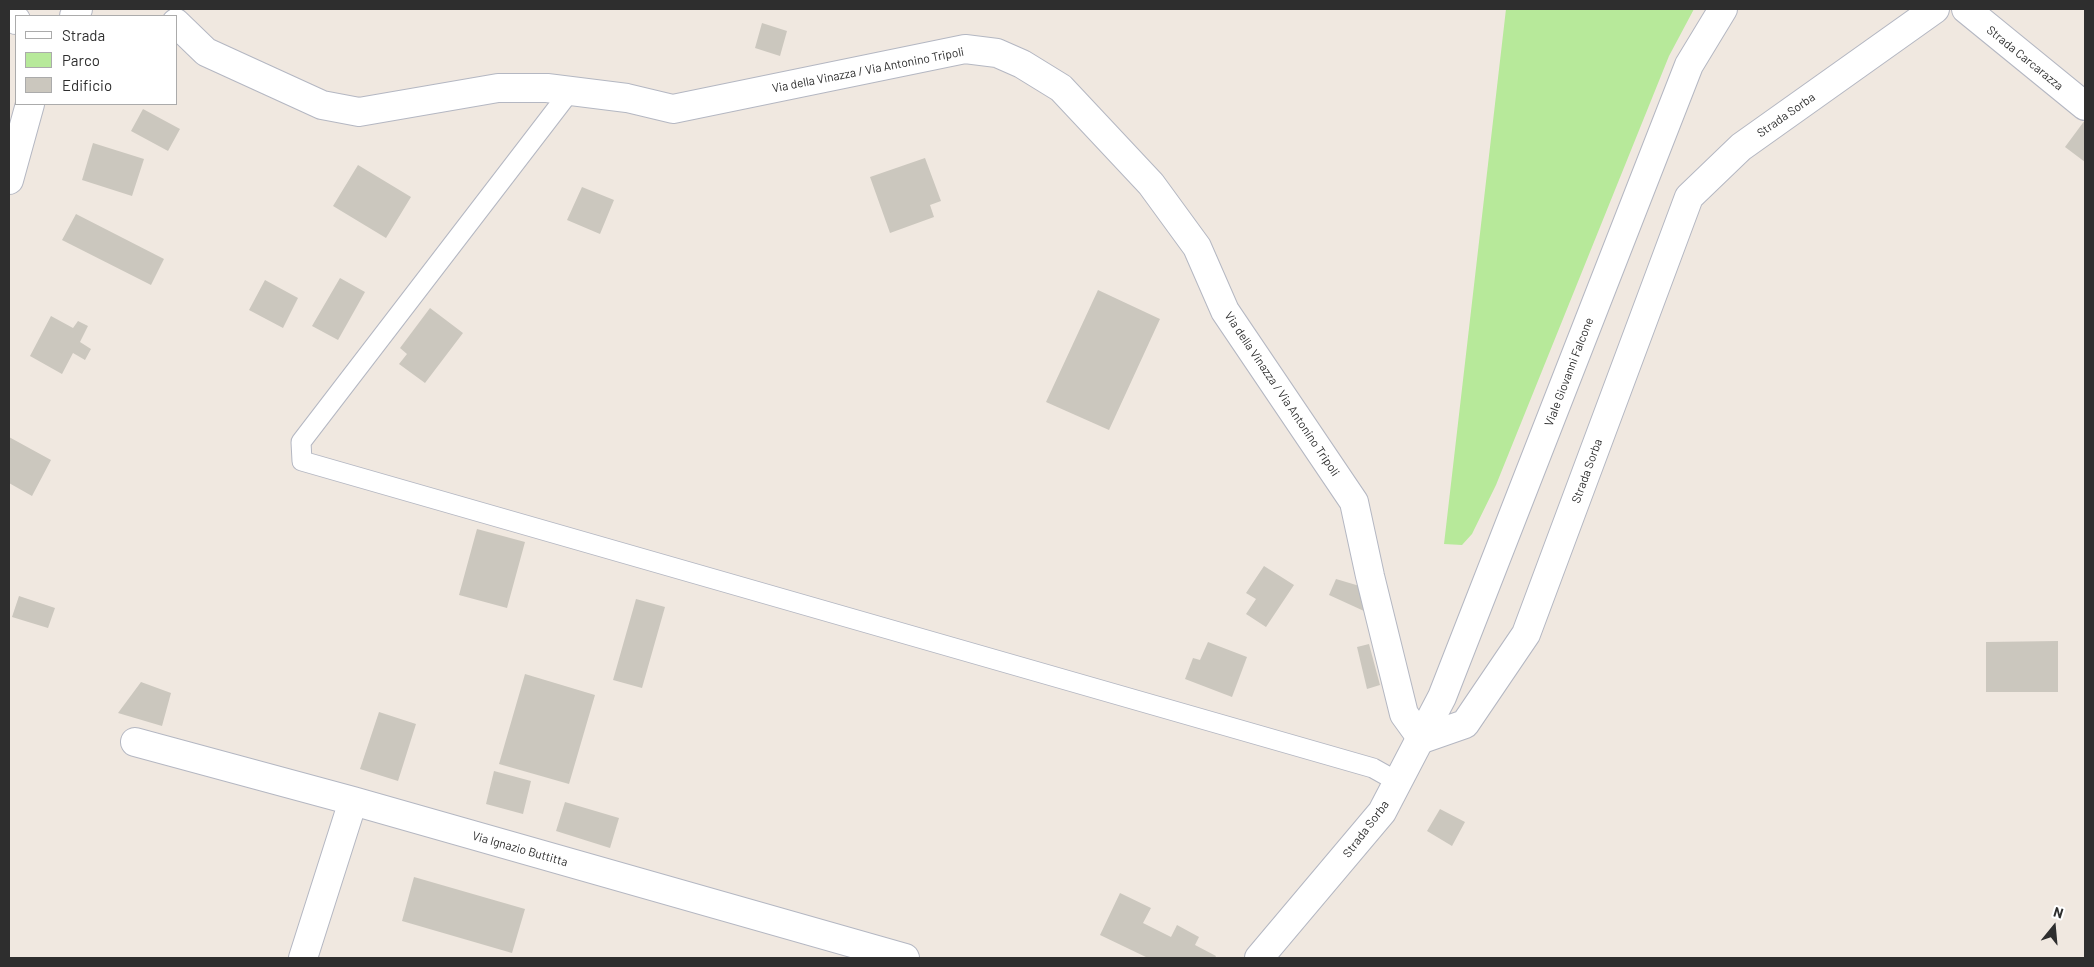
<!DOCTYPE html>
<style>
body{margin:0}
#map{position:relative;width:2094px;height:967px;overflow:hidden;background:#f0e8e0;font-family:Barlow,sans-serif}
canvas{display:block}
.frame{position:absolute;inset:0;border:10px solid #2e2e2e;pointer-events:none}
.legend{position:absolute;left:15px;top:15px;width:162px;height:90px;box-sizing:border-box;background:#fff;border:1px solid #ababab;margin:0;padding:6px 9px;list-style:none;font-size:15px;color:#2e2e2e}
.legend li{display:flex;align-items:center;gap:10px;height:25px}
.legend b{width:25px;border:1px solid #ababab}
.north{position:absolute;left:2029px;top:902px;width:50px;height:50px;-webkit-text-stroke:4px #fff;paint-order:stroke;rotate:17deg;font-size:14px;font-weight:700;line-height:20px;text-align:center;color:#2e2e2e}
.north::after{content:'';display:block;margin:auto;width:18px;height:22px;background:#2e2e2e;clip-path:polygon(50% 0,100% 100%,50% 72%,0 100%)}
</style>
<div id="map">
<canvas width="2094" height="967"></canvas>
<div class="frame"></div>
<ul class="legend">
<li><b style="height:6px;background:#fff"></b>Strada</li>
<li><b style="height:14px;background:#b7e99a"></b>Parco</li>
<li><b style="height:14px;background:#cbc7be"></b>Edificio</li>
</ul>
<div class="north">N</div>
</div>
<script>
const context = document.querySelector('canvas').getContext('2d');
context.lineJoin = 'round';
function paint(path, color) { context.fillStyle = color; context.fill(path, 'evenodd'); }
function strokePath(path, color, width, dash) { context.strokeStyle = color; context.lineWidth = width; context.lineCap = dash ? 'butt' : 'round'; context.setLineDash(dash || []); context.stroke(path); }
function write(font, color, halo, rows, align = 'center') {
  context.font = font + ' Barlow,sans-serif'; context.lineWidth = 5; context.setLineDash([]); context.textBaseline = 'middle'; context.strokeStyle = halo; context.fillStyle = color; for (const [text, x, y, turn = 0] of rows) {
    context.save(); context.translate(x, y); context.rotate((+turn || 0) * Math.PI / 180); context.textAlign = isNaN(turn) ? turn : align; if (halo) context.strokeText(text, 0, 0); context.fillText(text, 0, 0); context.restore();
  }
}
paint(new Path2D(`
 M1506,9h188l-25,47 -173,429 -24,49 -10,11 -18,-1z`), '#b7e99a');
paint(new Path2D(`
 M762,23l25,8 -7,25 -25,-8z
 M143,109l37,20 -12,22 -37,-20z
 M2085,120v42l-20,-15z
 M93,143l51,16 -12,37 -50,-16z
 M925,158l16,43 -11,4 4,12 -44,16 -20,-56z
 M358,165l53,32 -25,41 -53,-32z
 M582,187l32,13 -14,34 -33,-14z
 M76,214l88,45 -13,26 -89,-45z
 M340,278l25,14 -27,48 -26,-14z
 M265,280l33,18 -15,30 -34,-18z
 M1098,290l62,29 -51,111 -63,-28z
 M430,308l33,25 -38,50 -26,-19 8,-10 -7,-6z
 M51,316l22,12 5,-7 10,5 -8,16 11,7 -6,11 -12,-7 -11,21 -32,-18z
 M9,437l42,23 -19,36 -23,-13z
 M477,529l48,13 -18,66 -48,-13z
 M1264,566l30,19 -28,42 -20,-13 10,-15 -10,-6z
 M1336,579l27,8 1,24 -35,-16z
 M19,596l36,12 -7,20 -36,-11z
 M636,599l29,8 -23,81 -29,-8z
 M2058,641v51h-72v-50z
 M1208,642l39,15 -15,40 -47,-18 8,-21 7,2z
 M1369,644l11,41 -13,4 -10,-42z
 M525,674l70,21 -26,89 -70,-20z
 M141,682l30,11 -9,33 -44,-13z
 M379,712l37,12 -18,57 -38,-12z
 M494,771l37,10 -8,33 -37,-10z
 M565,802l54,16 -9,30 -54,-17z
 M1440,809l25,13 -13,24 -25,-15z
 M414,877l111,32 -13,44 -110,-32z
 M1120,893l31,15 -8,15 28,14 6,-12 22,12 -4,8 21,11 -1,2h-67l-48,-23z`), '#cbc7be');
const lane = new Path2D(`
 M571,90l-270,352 1,19 1071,307 25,14`);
const street = new Path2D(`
 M1966,9l119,97
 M9,16l7,4
 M74,16l4,-7
 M176,23l30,29 116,53 37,7 139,-24h49l80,10 46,11 292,-60 32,4 25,11 39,24 90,96 46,63 28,64 129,191 16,74 34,138 18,25 43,-15 61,-90 163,-437 52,-50 194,-138
 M9,180l21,-76
 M135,742l218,59 552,157
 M303,958l50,-157`);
const secondary = new Path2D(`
 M1259,958l123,-146 60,-115 247,-632 34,-56`);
strokePath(lane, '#b4b7c2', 21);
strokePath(street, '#b4b7c2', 30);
strokePath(secondary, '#b4b7c2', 30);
strokePath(lane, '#fff', 19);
strokePath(street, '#fff', 28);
strokePath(secondary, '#fff', 28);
write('12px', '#2e2e2e', '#fff', [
 ["Strada Carcarazza",2025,58,39],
 ["Via della Vinazza / Via Antonino Tripoli",868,70,-11],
 ["Strada Sorba",1786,115,-35],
 ["Viale Giovanni Falcone",1569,372,-69],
 ["Via della Vinazza / Via Antonino Tripoli",1282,394,56],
 ["Strada Sorba",1587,471,-70],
 ["Strada Sorba",1366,829,-53],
 ["Via Ignazio Buttitta",520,849,16]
]);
</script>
